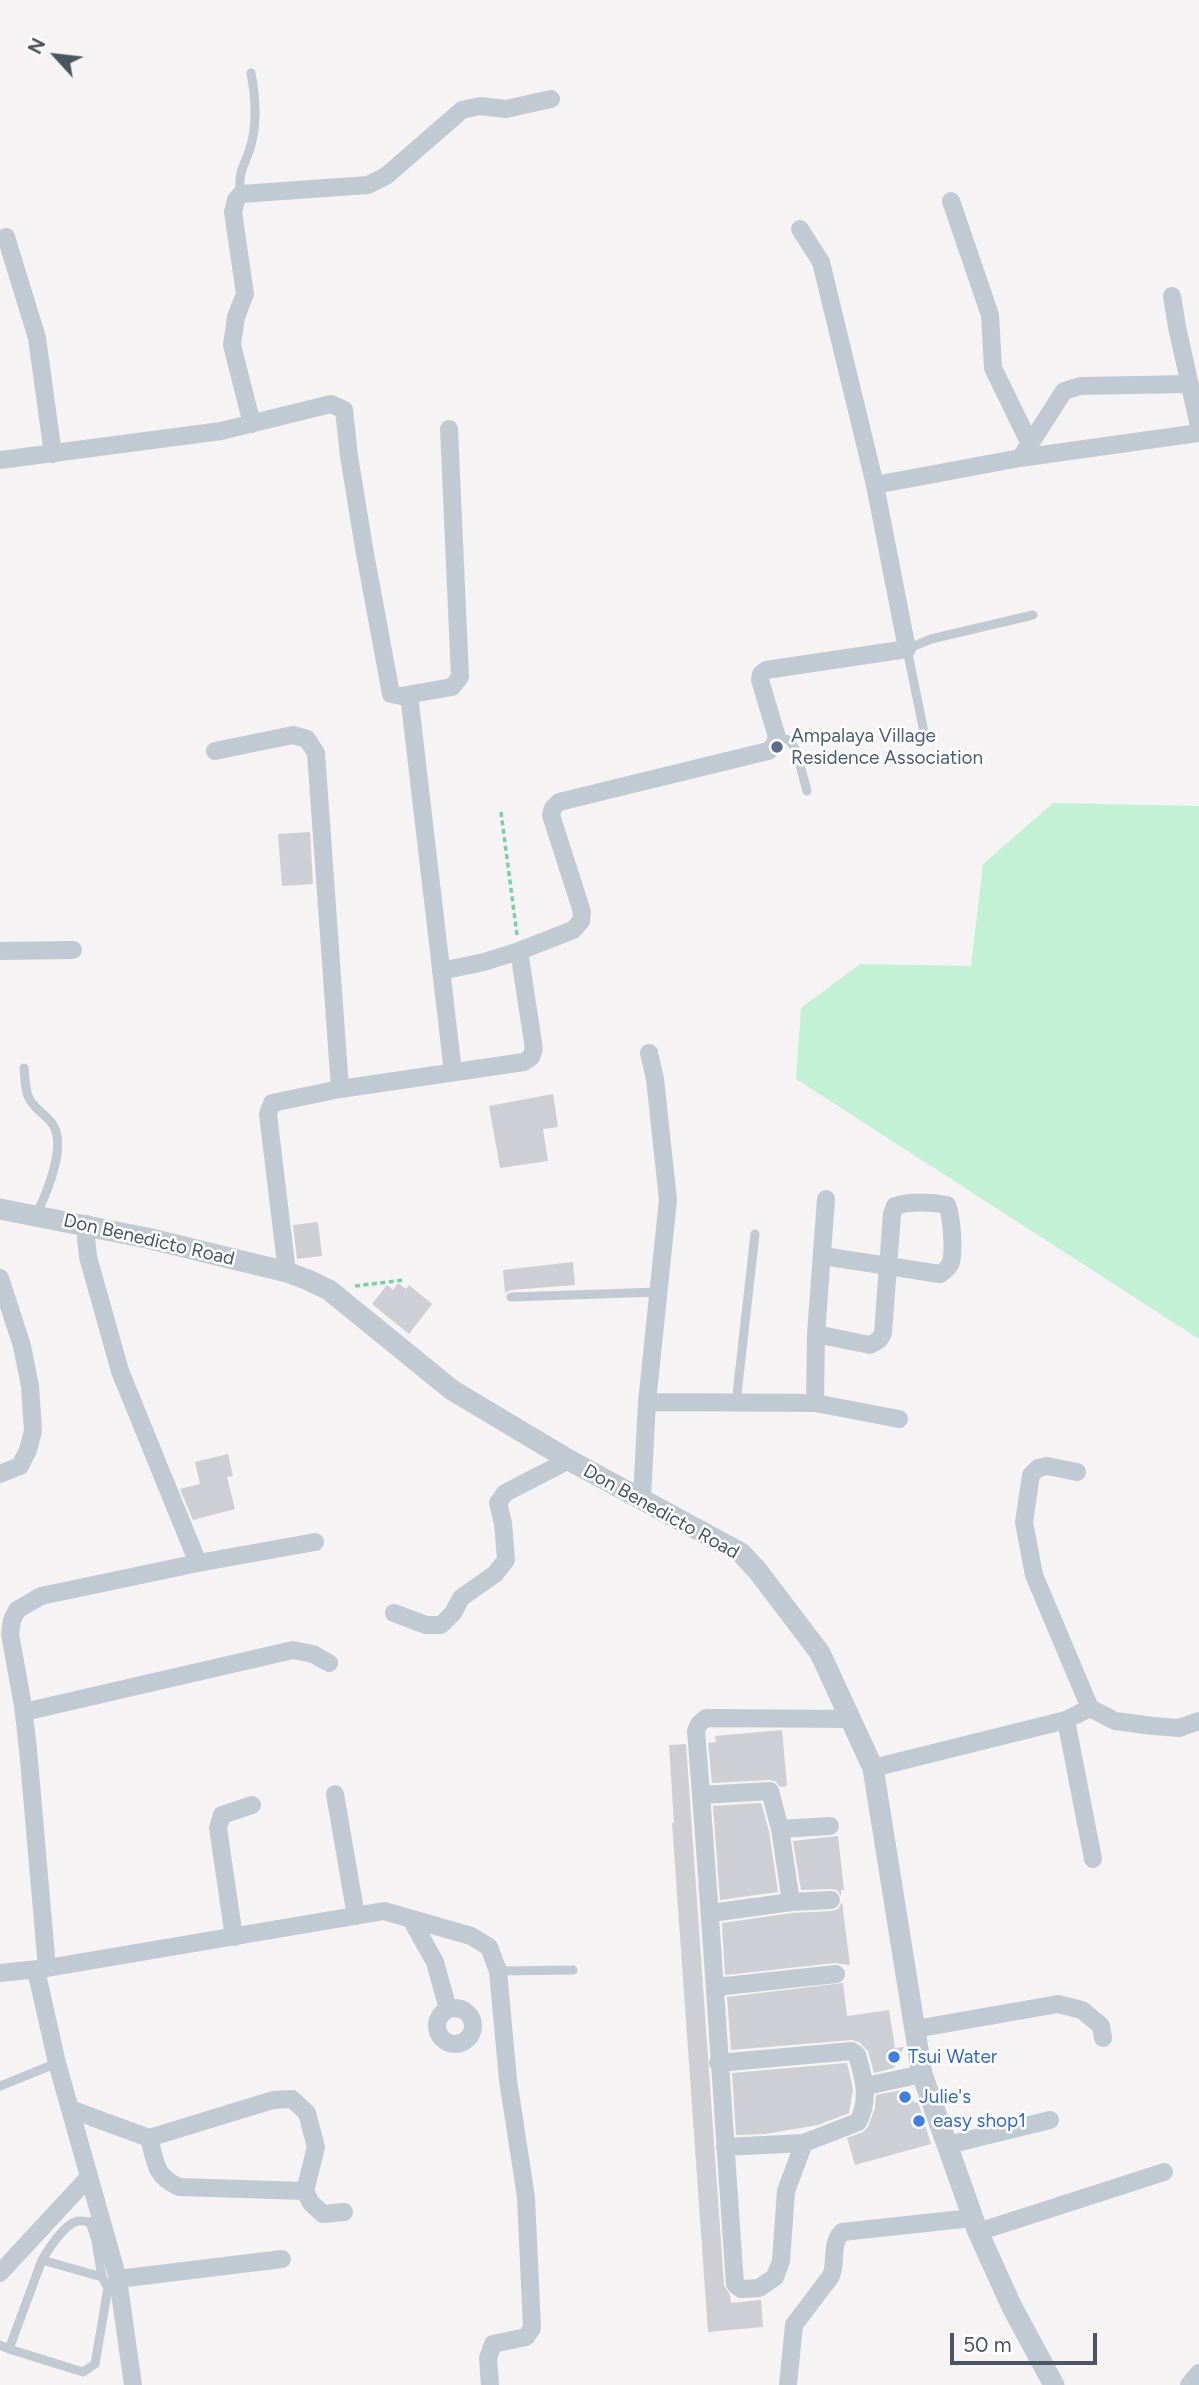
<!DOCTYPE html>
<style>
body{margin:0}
#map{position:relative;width:1199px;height:2385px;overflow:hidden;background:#f5f3f3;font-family:Figtree,sans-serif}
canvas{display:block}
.north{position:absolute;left:21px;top:21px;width:70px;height:70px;-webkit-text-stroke:5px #fff;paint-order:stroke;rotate:297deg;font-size:19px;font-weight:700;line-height:28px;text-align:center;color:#4a5661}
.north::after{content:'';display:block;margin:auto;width:24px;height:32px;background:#4a5661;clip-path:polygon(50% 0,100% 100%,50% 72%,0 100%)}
.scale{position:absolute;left:950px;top:2333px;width:147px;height:32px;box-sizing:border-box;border:4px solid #4a5661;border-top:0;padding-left:9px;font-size:21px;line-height:24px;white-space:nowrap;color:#4a5661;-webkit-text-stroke:5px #fff;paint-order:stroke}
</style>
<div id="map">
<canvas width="1199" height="2385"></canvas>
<div class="north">N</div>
<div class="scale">50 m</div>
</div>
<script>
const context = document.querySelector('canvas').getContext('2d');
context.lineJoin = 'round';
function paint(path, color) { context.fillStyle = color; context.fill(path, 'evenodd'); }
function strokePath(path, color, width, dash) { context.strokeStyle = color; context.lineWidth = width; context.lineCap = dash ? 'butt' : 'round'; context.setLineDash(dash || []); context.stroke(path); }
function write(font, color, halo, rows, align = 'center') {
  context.font = font + ' Figtree,sans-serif'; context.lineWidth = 5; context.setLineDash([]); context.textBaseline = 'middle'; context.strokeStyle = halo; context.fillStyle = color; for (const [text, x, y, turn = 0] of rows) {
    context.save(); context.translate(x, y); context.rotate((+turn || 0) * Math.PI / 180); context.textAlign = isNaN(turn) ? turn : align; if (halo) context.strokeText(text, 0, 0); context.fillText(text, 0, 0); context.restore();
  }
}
paint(new Path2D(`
 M1053,803l146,3v533l-403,-260 5,-71 59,-44 111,2 12,-102z`), '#c3f1d5');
paint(new Path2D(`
 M310,832l3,52 -31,2 -4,-52z
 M553,1094l5,33 -15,2 5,32 -48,7 -11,-62z
 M318,1222l4,34 -25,3 -4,-34z
 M573,1262l2,23 -64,5 -6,3 -2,-23z
 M398,1283l8,6 3,-4 23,19 -23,30 -37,-30 15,-19 6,5z
 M228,1454l5,22 -6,1 8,32 -42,11 -13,-31 20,-5 -5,-22z
 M782,1730l5,56 -7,1 -5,-6 -6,-1 -57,3 -4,-40 8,-1 -1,-6z
 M686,1744l38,541 6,10 1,8 30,-3 2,27 -55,5 -36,-509h2l-5,-78z
 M761,1803l8,28 9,61 -58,8 -7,-94z
 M838,1836l6,54h-3v6l-4,-6 -6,-1 -30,1 -8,-49z
 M842,1902l8,63 -15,-2 -110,12 -3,-52 70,-10 40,-2 6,-2z
 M843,1983l4,33 42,-6 6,38 9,-1 -10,21 -20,5 -6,-22 -9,-9 -7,-2 -121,10 -4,-53z
 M847,2063l6,26 -4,24 -31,12 -53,9 -29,1 -4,-62z
 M902,2090l13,13 3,-1 13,42 -76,21 -8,-27 16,-6 5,-5 7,-19 1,-13z`), '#cdcfd5');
strokePath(new Path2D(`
 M501,812l16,123
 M355,1286l49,-6`), '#7ad0a6', 3.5, [5, 3.5]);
strokePath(new Path2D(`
 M241,194c-5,-24 7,-32 11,-53 5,-21 3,-47 -1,-68
 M924,732l-17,-83 24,-10 102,-24
 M777,737l12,3 7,10 11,41
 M24,1068c1,9 1,20 4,28 4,12 19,19 25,29 14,21 -7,70 -17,90
 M511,1297l148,-5
 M736,1403l19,-169
 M498,1971l75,-1
 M0,2086l57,-23
 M42,2260l60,17
 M0,2345l9,4 33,-89c6,-10 23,-37 36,-39 1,-1 11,1 12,1l6,19 6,36 6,11 -13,76 -12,8 -74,-23`), '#c1cad2', 9);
strokePath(new Path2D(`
 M951,201l39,114 3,53 37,76 -10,14
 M6,237l31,101 16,116
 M1172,296l5,31 22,99
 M252,424l-20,-79 4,-28 9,-23 -12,-82 3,-12 5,-6 127,-9 18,-9 76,-66 18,-4 26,3 45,-10
 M1030,444l34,-53 16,-5 110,-2
 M0,460l221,-29 110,-27 13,6 5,46 15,92 27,146 10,2 51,-9 8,-10 -11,-248
 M875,485l145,-27 179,-25
 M409,695l44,377
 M215,751l78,-16 14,4 9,14 24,336
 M0,951l73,-1
 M441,971l43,-9 35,-11
 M87,1224l-1,14 2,19 32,114 78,192
 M287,1272l-19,-158 4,-11 68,-14 184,-27 7,-5 3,-8 -15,-98 54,-21 8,-9 1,-9 -31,-97 2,-7 6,-6 209,-51 6,-5 3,-9 -17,-57 1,-6 5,-4 141,-21 -32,-164 -54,-223 -21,-33
 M0,1278l22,68 8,40 3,45 -5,19 -8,16 -20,8
 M816,1334l54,11 9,-5 4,-7 9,-119 3,-8c15,-5 37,-4 52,-1 5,11 7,46 4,57 -2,6 -6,9 -11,12l-117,-18
 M647,1402l168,1 84,16
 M815,1403l1,-69 10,-135
 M1077,1472l-30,-6 -9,2 -7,7 -7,47 10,53 56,133 25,13 38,5 26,2 20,-7
 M642,1498l5,-96 21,-202 -13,-121 -6,-26
 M394,1613l32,12h15l12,-12 8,-15 34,-24 11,-14 -3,-37 -5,-20 7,-10 64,-33
 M24,1712l269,-62 20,4 16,9
 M1066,1720l27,139
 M873,1768l193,-48 24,-12
 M335,1794l21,122
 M701,1795l69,-4 10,38 11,73
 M780,1829l50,-3
 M711,1913l80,-11 40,-2
 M412,1921l23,41 13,47
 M234,1937l-16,-109 4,-13 30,-10
 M47,1968l-19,-219 -5,-43 -13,-72 2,-14 5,-10 24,-14 157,-33 117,-21
 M36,1970l21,93 61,216 15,106
 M0,1973l47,-5 337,-57 87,25 18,11 9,24 10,109 18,117 6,131 -6,9 -33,7 -5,14 2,27
 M716,1987l120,-13
 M437 2026a18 18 0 1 1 36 0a18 18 0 1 1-36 0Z
 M915,2029l143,-25 24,6 19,16 2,12
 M718,2063l134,-12 5,4c7,23 13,44 1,67l-54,21 -79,4
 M866,2086l56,-12
 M70,2109l79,29 124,-38 19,-1 15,14 9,34 -11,44 6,12 12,11 21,-2
 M149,2138c7,24 5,38 30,49l126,4
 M804,2143l-18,48 -5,70 -6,16 -16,11 -18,1 -6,-5c-13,-184 -24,-369 -39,-553l3,-7 7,-6 145,1
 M948,2145l102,-25
 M978,2232l186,-60
 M0,2273l88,-95
 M118,2279l164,-20
 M788,2385l6,-60 37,-49c6,-14 -1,-32 11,-44l130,-14
 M1189,2385l10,-12`), '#c1cad2', 18);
strokePath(new Path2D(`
 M0,1209l147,29 140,34 21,8 21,10 123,100 117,70 172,93 16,17 63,83 53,115 49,306 56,158 34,75 42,78`), '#c1cad2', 21);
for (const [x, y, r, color] of [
 [777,747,7,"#5c6f8a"],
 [894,2057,7,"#3f7fe0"],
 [905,2097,7,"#3f7fe0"],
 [919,2121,7,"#3f7fe0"]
]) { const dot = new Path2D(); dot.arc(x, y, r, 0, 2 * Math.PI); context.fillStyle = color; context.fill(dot); strokePath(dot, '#fff', 2.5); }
write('19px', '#4e5e75', '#fff', [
 ["Ampalaya Village",791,736],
 ["Residence Association",791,758]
], 'left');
write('19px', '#4a5661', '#fff', [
 ["Don Benedicto Road",149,1240,13],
 ["Don Benedicto Road",661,1512,29]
]);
write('19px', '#366cbe', '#fff', [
 ["Tsui Water",908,2057],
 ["Julie's",919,2097],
 ["easy shop1",933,2121]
], 'left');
</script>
